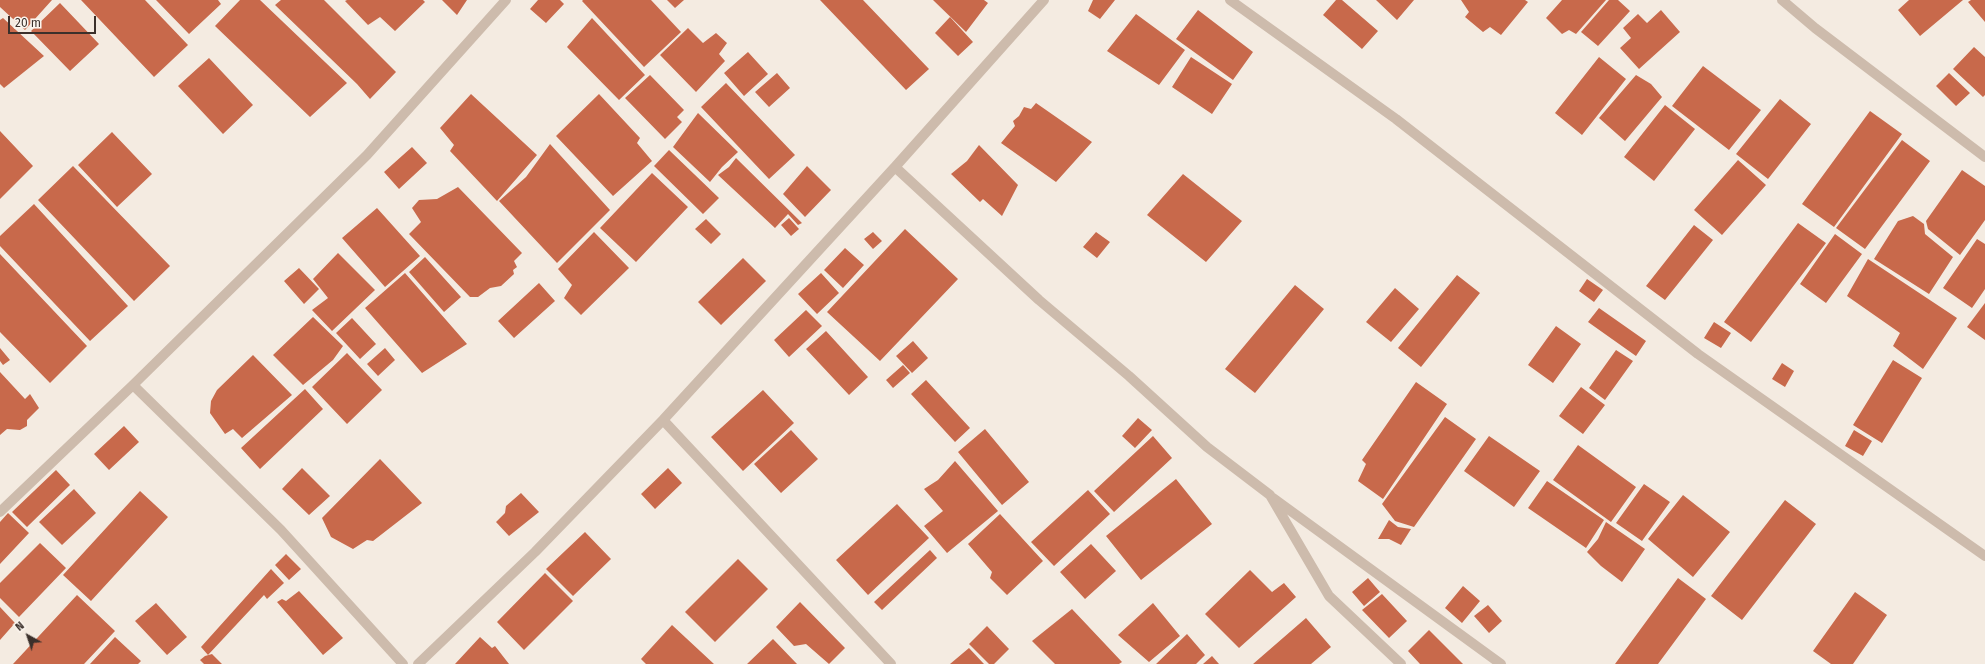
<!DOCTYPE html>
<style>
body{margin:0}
#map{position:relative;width:1985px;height:664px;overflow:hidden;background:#f4ebe1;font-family:"Fira Sans",sans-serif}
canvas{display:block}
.north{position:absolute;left:8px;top:616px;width:40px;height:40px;-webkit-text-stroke:3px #fbf5ee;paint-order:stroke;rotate:320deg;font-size:11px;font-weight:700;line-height:16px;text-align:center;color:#3b302b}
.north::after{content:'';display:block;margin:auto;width:14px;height:18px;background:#3b302b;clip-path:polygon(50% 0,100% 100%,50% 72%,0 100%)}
.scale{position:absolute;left:8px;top:16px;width:88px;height:18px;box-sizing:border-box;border:2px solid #3b302b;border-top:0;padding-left:5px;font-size:12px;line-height:14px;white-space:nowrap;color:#3b302b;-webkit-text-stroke:3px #fbf5ee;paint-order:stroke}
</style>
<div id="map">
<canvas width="1985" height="664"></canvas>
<div class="north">N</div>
<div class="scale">20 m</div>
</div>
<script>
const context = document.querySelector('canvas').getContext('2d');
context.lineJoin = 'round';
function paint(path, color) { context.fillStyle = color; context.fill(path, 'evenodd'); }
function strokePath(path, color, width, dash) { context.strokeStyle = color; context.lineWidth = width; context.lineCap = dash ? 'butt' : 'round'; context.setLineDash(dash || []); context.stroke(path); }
paint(new Path2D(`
 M0,0h52l-27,30 -25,-23z
 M81,0h64l43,45 -34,32z
 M156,0h62l3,4 -32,30z
 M240,0h20l87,83 -37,34 -95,-91z
 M281,0h43l72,72 -26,27 -13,-15 -82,-79z
 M347,0h76l2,2 -30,29 -15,-14 -12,8 -23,-24z
 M442,0h25l-10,15z
 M538,0h22l4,4 -18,19 -16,-14z
 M583,0h68l30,32 -37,35 -62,-66z
 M667,0h17l-9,8z
 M820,0h43l66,69 -23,21z
 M933,0h51l4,3 -22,29z
 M1093,0h22l-15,19 -12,-8z
 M1336,0h6l36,31 -16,18 -39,-34z
 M1376,0h38l-17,20z
 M1461,0h64l3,2 -27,33 -11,-8 -7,5 -18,-15 4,-5z
 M1562,0h44l-30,34 -7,-4 -7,4 -16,-16z
 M1609,0h9l12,11 -32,35 -17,-14z
 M1909,0h54l-43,36 -22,-26z
 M1971,0h14v22l-17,-20z
 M60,3l39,41 -29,27 -39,-40z
 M1198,10l55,42 -20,28 -57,-41z
 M1661,10l19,22 -41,37 -19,-21 11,-10 -8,-10 15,-14 9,9z
 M1136,14l49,36 -26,35 -52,-34z
 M950,17l23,25 -15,14 -23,-23z
 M3,18l41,38 -40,32 -4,-4v-64z
 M592,18l53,57 -26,25 -52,-53z
 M688,28l15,15 13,-10 11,10 -8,11 6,7 -29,31 -36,-37z
 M1974,47l11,10v38l-2,2 -30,-28z
 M748,52l20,22 -24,22 -20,-23z
 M1191,57l41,27 -20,30 -40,-27z
 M1599,57l27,22 -44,56 -27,-22z
 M209,58l44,47 -30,29 -45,-48z
 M1703,66l58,44 -32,40 -57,-44z
 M777,73l13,15 -21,19 -14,-15z
 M1949,73l21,20 -14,13 -20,-20z
 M650,75l34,35 -7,7 5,5 -17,17 -40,-41z
 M1636,75l15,9 11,13 -37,44 -26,-23z
 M726,83l69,72 -26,24 -68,-72z
 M471,94l66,61 -40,46 -47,-50 4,-6 -14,-17z
 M599,94l41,44 -3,5 15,18 -39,35 -57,-60z
 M1780,99l31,25 -43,55 -32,-25z
 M1036,103l56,39 -36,40 -55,-39 14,-17 -2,-5 6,-5 5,-9 7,2z
 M1665,105l30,24 -41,52 -30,-24z
 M1870,111l32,23 -68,93 -32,-23z
 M698,113l40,39 -16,15 -12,15 -37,-35z
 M0,131l33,35 -33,33z
 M112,132l40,42 -35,33 -39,-42z
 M1902,140l28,21 -65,88 -29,-21z
 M550,144l60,66 -53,53 -58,-62 27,-24z
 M979,145l39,40 -16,31 -19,-17 -3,3 -29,-28 16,-13z
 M412,147l15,16 -28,26 -15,-17z
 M669,150l50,48 -16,16 -49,-48z
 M736,158l66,65 -4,2 -10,-11 -13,14 -57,-53 11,-8z
 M1738,160l28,25 -44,50 -28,-25z
 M73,166l97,100 -36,35 -96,-101z
 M807,166l24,24 -26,27 -22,-23z
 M1962,170l23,16v34l-25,35 -32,-26 -2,-8z
 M652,173l36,34 -52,55 -36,-34z
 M1183,174l59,47 -36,41 -59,-47z
 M458,187l64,66 -8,8 3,6 -4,3 1,4 -13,12 -11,2 -12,9h-8l-61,-63 12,-12 -9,-14 7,-8 18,-1z
 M34,204l94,102 -38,35 -90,-95v-10z
 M377,208l43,48 -35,31 -43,-49z
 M1913,216l11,8 1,10 28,23 -24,37 -55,-35 24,-38z
 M789,218l10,11 -8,7 -10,-11z
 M706,219l15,15 -10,10 -16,-15z
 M1798,223l28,20 -75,99 -27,-20z
 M1694,225l19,15 -48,60 -19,-14z
 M905,229l53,50 -78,82 -53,-49z
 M594,232l35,36 -48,47 -17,-17 8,-13 -14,-16z
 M873,232l9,9 -9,8 -9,-10z
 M1096,232l14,10 -13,16 -14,-11z
 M1835,234l27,20 -36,49 -26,-19z
 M1977,239l8,5v45l-13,19 -29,-20z
 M845,248l19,17 -21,23 -19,-18z
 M338,253l37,37 -43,41 -20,-21 16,-12 -15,-19z
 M0,254l87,92 -37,37 -50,-51z
 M425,257l36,40 -17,15 -35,-40z
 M743,258l23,23 -45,44 -23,-23z
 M1868,259l89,59 -34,51 -30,-23 7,-13 -53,-37z
 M299,268l20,21 -15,15 -20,-23z
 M405,273l62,71 -45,29 -57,-65z
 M821,273l18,20 -22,21 -19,-20z
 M1457,275l23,18 -59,74 -23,-19z
 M1587,279l16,11 -9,12 -15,-11z
 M539,283l16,18 -41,37 -16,-17z
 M1295,285l29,24 -69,84 -30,-24z
 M1395,288l24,21 -28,33 -25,-20z
 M1985,303v37l-18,-13z
 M1599,308l47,33 -10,15 -48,-34z
 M806,310l16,16 -33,31 -15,-17z
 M313,317l30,29 -10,14 -30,25 -30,-30z
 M352,318l24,26 -16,15 -24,-26z
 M1714,322l17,11 -10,15 -17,-10z
 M1556,326l25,18 -28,39 -25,-18z
 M826,331l42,46 -19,18 -43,-46z
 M913,341l15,17 -16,15 -16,-17z
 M0,348l10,12 -7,5 -3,-4z
 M385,348l10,12 -17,16 -11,-12z
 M1616,350l17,11 -28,39 -16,-12z
 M347,353l35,37 -35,34 -35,-37z
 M253,355l39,40 -50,43 -9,-9 -8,5 -15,-21 1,-12 6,-11z
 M1893,360l29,18 -40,65 -29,-18z
 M1782,363l12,8 -9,16 -13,-8z
 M903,365l7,8 -17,15 -7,-8z
 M0,372l25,27 5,-5 9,14 -12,12v6l-7,4 -13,-1 -7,6z
 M926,380l44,48 -15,14 -44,-48z
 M1416,382l31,22 -64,95 -25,-18 8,-17 -4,-4z
 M1581,387l24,18 -22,29 -24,-18z
 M305,389l18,20 -63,60 -19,-21z
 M763,390l31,33 -51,48 -32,-34z
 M1445,417l31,22 -62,88 -19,-6 -13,-17z
 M1138,418l14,12 -17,18 -13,-12z
 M124,426l15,16 -30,28 -15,-16z
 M985,429l44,53 -27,23 -44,-53z
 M791,430l27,29 -37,34 -27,-29z
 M1854,430l18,11 -9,15 -18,-10z
 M1153,436l19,22 -58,54 -20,-21z
 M1489,436l51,35 -26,36 -50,-36z
 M1578,445l58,42 -25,35 -58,-42z
 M380,459l42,44 -49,38 -6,-1 -14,9 -22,-12 -9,-19z
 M955,461l43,50 -51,42 -23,-27 19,-15 -19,-22 14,-9z
 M302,468l28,28 -21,19 -27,-26z
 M668,468l14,15 -27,26 -14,-15z
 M56,470l14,15 -43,42 -15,-15z
 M1176,479l36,45 -71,56 -35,-44z
 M1547,481l57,39 -18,28 -58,-40z
 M1644,484l26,18 -28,39 -26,-18z
 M74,489l22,24 -34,32 -23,-23z
 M1088,490l22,24 -56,52 -23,-24z
 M140,491l28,26 -77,84 -28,-26z
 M521,493l18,19 -30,24 -13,-14 9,-9 1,-7z
 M1683,495l47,37 -37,45 -45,-38z
 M1785,500l31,24 -74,96 -31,-24z
 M897,504l32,34 -61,57 -32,-35z
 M8,513l21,20 -29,31v-42z
 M1000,514l43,47 -36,34 -17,-17 2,-6 -24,-28z
 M1389,520l9,7 13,2 -10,16 -12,-6h-11z
 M1606,522l39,27 -23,33 -21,-16 -14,-14 11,-13z
 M585,532l26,27 -38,37 -27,-27z
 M40,543l26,25 -47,49 -19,-19v-15z
 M1091,544l25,27 -31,28 -25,-27z
 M930,550l7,8 -55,52 -8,-8z
 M286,554l15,15 -12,11 -14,-15z
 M738,559l30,30 -53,53 -30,-30z
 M271,569l13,14 -17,16 -3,-4 -56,60 -7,-8z
 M1250,570l22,22 12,-9 12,14 -57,51 -34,-34z
 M545,573l28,28 -49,49 -27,-28z
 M1368,578l12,14 -16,14 -12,-14z
 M1678,578l28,21 -48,65h-43z
 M1463,586l17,15 -18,22 -17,-15z
 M299,591l44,47 -20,17 -46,-53 5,-3 4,2z
 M1855,592l32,23 -34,49h-22l-18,-13z
 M1382,594l25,27 -18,17 -27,-28z
 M77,595l38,36 -31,33h-71z
 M800,602l45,46 -16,16 -23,-20 -12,2 -18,-19z
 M156,603l31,34 -20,18 -32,-34z
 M1153,603l27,33 -31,26 -31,-27z
 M1488,605l14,16 -13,12 -15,-17z
 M0,607l15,16 -15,17z
 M1072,609l50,53 -3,2h-64l-23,-23z
 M1306,618l25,29 -20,17h-58z
 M672,625l42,39h-68l-5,-5z
 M987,626l22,23 -15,15h-5l-20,-20z
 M1429,630l34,34h-43l-12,-13z
 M1187,634l18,21 -9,9h-40z
 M115,637l26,24 -3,3h-48z
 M480,637l12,11 3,-2 14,18h-54z
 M773,639l24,25h-50z
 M969,648l15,16h-34z
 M212,654l10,10h-18l-4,-4 5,-4z
 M1212,656l7,8h-16z`), '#c8694b');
strokePath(new Path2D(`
 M1230,0l166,119 302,235 287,202
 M1782,0l33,28 170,129
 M895,167l144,133 90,76 78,71 63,48 59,101 72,68
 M133,385l148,145 122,134
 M663,420l228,244
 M1273,498l228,166
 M0,512l133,-127 234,-230 139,-155
 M418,664l117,-112 128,-132 232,-253 149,-167`), '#cdbbac', 10);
</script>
